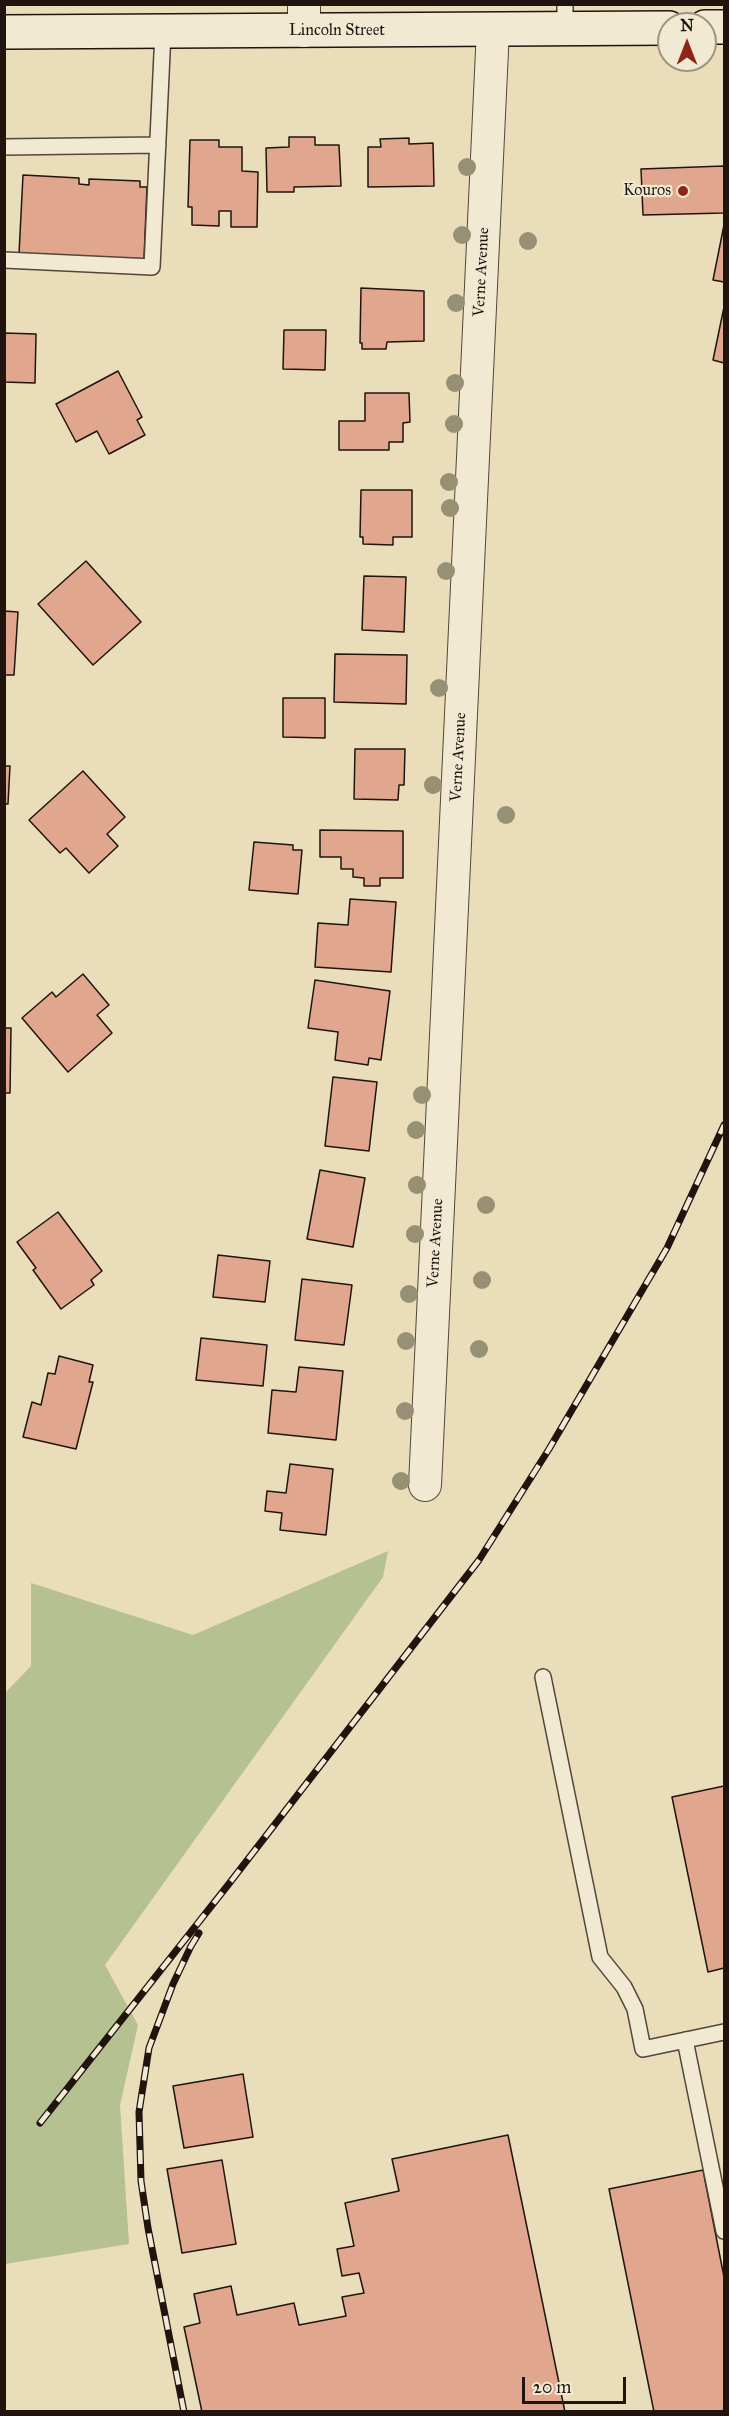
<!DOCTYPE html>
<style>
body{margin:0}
#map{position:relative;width:729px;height:2416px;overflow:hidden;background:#eaddb9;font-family:"IM FELL Great Primer",serif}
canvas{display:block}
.frame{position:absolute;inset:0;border:6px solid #21140f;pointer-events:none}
.north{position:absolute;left:657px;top:12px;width:60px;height:60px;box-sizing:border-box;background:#f1e9d2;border:2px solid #9e9484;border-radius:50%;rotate:0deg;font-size:16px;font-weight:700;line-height:24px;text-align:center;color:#21140f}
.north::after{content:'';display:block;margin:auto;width:21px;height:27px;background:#8f2418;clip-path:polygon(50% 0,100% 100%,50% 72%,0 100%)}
.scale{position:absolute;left:522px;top:2377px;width:104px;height:27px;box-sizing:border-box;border:3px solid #21140f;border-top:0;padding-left:8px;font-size:18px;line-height:21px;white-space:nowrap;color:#21140f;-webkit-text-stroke:4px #f1e9d2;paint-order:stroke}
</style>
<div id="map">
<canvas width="729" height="2416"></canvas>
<div class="frame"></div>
<div class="north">N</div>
<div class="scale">20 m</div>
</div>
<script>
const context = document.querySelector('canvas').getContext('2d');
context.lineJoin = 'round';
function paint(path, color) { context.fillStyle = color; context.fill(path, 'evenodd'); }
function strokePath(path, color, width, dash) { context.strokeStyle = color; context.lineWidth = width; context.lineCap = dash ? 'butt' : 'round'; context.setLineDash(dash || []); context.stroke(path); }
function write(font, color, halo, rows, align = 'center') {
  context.font = font + ' "IM FELL Great Primer",serif'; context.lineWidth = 4.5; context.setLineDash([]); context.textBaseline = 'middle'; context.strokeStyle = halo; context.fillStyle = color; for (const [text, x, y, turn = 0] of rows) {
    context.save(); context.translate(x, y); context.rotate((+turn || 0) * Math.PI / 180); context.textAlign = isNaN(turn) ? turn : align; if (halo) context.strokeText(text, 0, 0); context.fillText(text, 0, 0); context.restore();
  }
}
paint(new Path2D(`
 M388,1551l-5,26 -278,388 33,60 -18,80 9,139 -124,20 -1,-570 27,-28v-83l162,52z`), '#b5c190');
const building = new Path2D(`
 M289,137h26v8h24l2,41 -47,1v5h-27l-1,-44 23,-1z
 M409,138v6l24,-1 1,43 -66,1v-40h13l-1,-8z
 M190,140h29v7h23v24l16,1 -1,55h-26v-16h-12v15l-27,-1v-18h-4z
 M724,166v47l-81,2 -2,-46z
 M23,175l56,3v6l10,1v-6l51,2v6h7l-3,72 -125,-5z
 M724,225v57l-11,-2z
 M361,288l63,3v50l-37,1 -1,7h-24v-6h-2z
 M724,307v56l-11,-3z
 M284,330h42l-1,40 -42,-1z
 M4,333l32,1 -1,49 -31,-1z
 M118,371l24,46 -5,3 8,15 -36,19 -12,-23 -21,11 -20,-38z
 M365,393h44l1,29 -7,1v19h-14v8h-50v-29h26z
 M361,490h51v47h-19v8l-30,-1v-7h-3z
 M86,561l55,61 -48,43 -55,-61z
 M364,576l42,1 -2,55 -42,-2z
 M4,611l14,1 -4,63h-10z
 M335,654l72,1 -1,49 -72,-2z
 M283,698h42v40l-42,-1z
 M355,749h50l-1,36h-5l-1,15 -44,-1z
 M4,766h6l-2,38h-4z
 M83,771l42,46 -18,17 11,12 -29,27 -23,-25 -6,5 -31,-33z
 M320,830l83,1v47h-23v8h-16v-8l-11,-1v-8h-12v-12h-21z
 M254,842l39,3v5h9l-4,44 -49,-4z
 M350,899l46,3 -5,70 -76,-5 3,-44 30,2z
 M83,974l26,31 -12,10 15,18 -44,39 -46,-54 30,-26 4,5z
 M315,980l75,11 -9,69 -12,-2 -1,7 -33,-5 3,-28 -30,-4z
 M4,1028h7l-1,65h-6z
 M333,1077l44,5 -8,69 -44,-5z
 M320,1170l45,8 -12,69 -46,-8z
 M58,1212l44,59 -11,9 3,5 -33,24 -28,-39 3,-2 -19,-26z
 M218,1255l52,6 -5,41 -52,-5z
 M302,1279l50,6 -8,60 -49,-5z
 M201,1338l66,7 -4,41 -67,-6z
 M59,1356l34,9 -4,17h4l-17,67 -53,-12 9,-35 9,3 7,-32 7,1z
 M299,1367l44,4 -7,69 -68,-7 4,-43 24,2z
 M290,1464l43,5 -7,66 -46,-5 2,-17 -17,-2 2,-20 19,2z
 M724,1786v182l-16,4 -36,-175z
 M243,2074l10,63 -69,11 -11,-62z
 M508,2135l57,277h-363l-18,-85 16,-4 -6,-29 37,-8 6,29 57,-12 5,22 47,-9 -4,-19 22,-4 -5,-20 -17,3 -5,-27 17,-3 -9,-43 54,-12 -7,-32z
 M222,2160l14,84 -54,9 -15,-84z
 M703,2170l21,107v135h-70l-45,-223z`);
paint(building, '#e1a68e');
strokePath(building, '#21140f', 1.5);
const service = new Path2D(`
 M565,4v25
 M4,147l154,-2
 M4,260l148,7 11,-235
 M543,1677l57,280 24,30 11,22 8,40 81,-17
 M685,2040l39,191`);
const minor = new Path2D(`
 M304,31v-27
 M425,1485l68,-1456`);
const secondary = new Path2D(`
 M705,27h19
 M4,32l665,-4`);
strokePath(service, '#53463a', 18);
strokePath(minor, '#53463a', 34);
strokePath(secondary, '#21140f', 36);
strokePath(service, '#f1e9d2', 15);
strokePath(minor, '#f1e9d2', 32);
strokePath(secondary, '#f1e9d2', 33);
const rail = new Path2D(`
 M40,2123l188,-238 251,-325 70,-111 118,-201 57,-123
 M184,2412l-36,-184 -7,-47 -2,-69 10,-64 24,-64 18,-38 8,-13`);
strokePath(rail, '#21140f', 7);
strokePath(rail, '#f1e9d2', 4.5, [14]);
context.fillStyle = '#989074';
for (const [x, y] of [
 [467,167],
 [462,235],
 [528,241],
 [456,303],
 [455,383],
 [454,424],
 [449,482],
 [450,508],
 [446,571],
 [439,688],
 [433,785],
 [506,815],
 [422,1095],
 [416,1130],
 [417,1185],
 [486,1205],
 [415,1234],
 [482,1280],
 [409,1294],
 [406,1341],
 [479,1349],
 [405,1411],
 [401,1481]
]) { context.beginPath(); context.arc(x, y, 9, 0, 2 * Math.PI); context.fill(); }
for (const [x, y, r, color] of [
 [683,191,6,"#8f2418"]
]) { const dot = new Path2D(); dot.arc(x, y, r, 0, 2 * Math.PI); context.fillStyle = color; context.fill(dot); strokePath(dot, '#f1e9d2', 2); }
write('16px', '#21140f', '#f1e9d2', [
 ["Lincoln Street",337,31],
 ["Verne Avenue",482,272,-87],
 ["Verne Avenue",459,757,-87],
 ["Verne Avenue",436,1243,-87]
]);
write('16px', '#21140f', '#f1e9d2', [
 ["Kouros",671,191]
], 'right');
</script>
